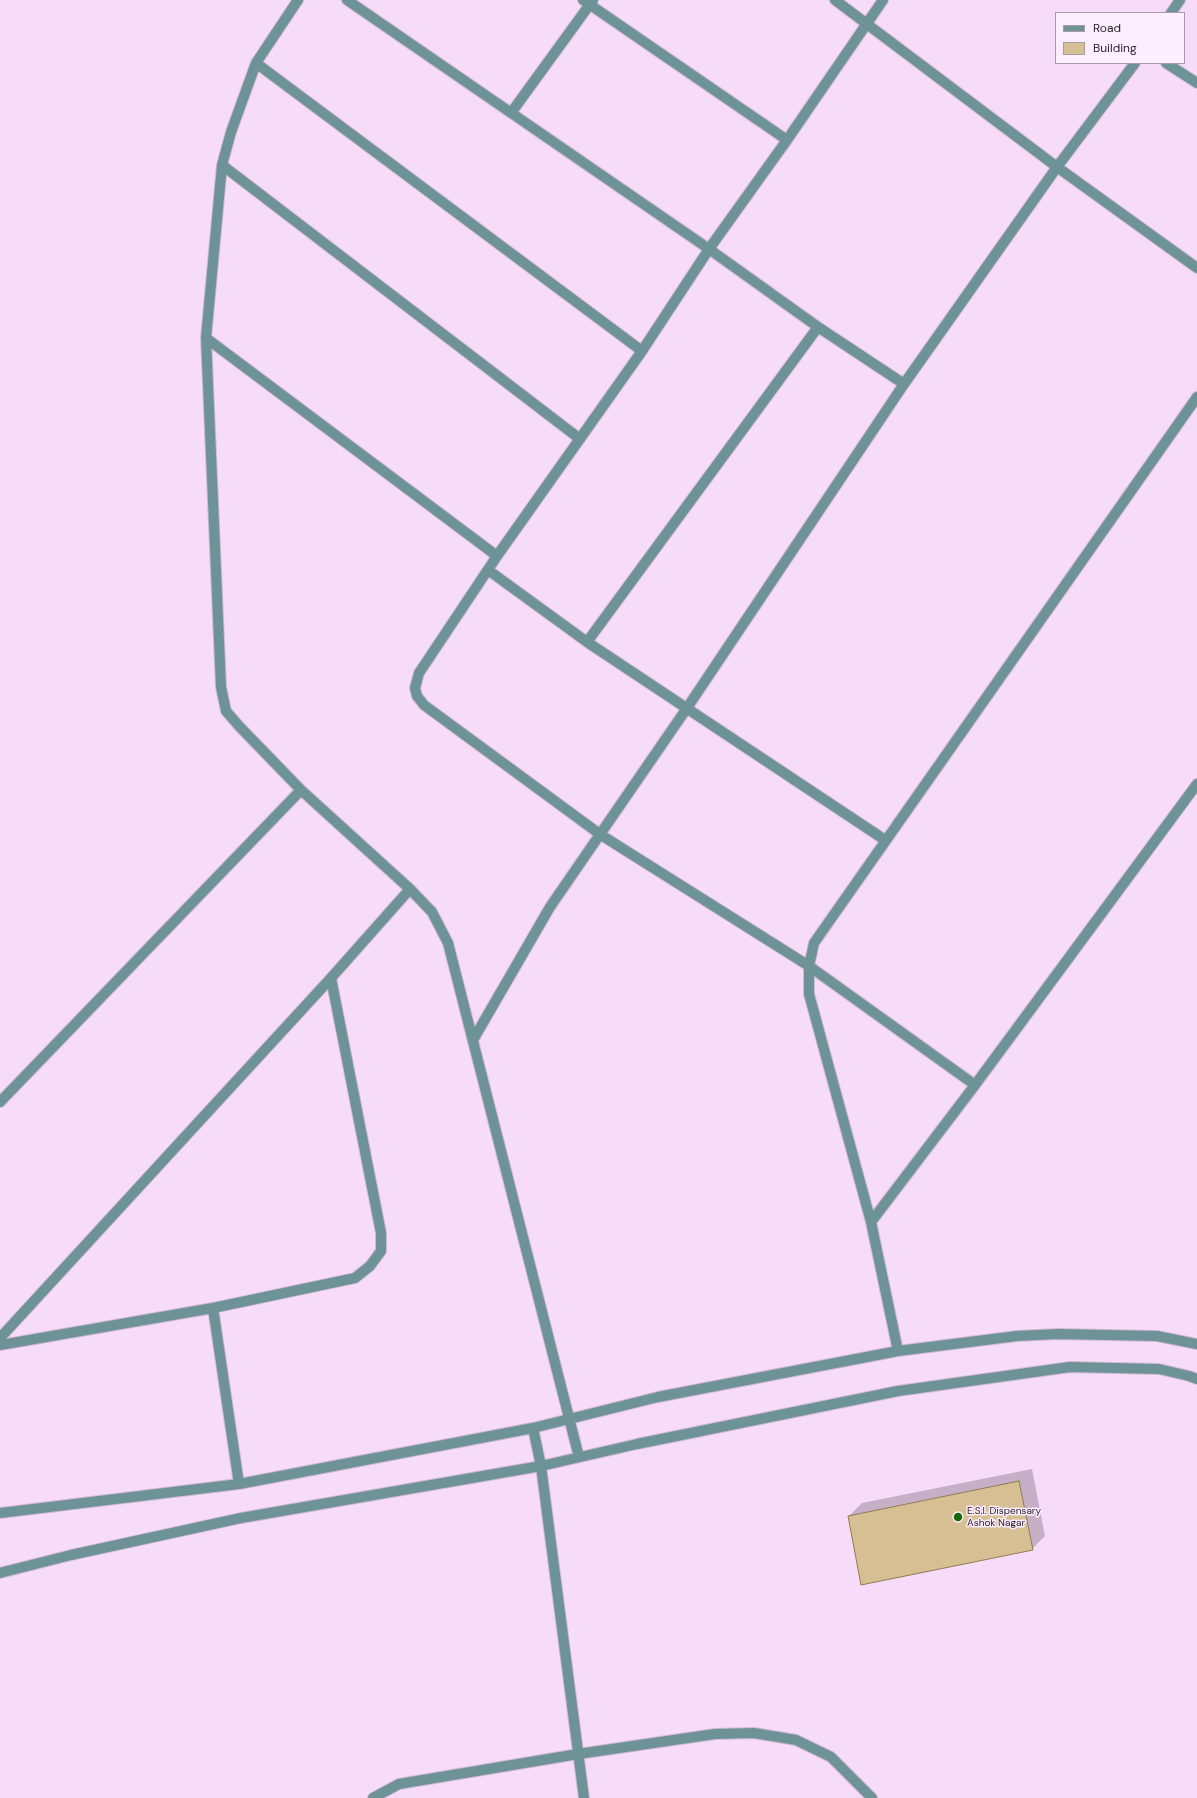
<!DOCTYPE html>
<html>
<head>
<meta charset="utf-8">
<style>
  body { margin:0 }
  #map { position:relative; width:1197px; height:1798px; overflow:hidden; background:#f7dcfa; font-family:"DM Sans",sans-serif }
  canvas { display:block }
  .legend { position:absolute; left:1055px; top:12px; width:130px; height:52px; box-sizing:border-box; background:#fceefe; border:1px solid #a79aa9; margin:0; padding:5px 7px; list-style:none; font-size:12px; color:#271b29 }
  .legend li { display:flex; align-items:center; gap:8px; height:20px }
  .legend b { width:20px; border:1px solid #a79aa9 }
</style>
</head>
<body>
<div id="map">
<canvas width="1197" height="1798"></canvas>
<ul class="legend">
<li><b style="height:5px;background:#6d9396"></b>Road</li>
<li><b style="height:11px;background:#d7bf94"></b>Building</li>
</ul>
</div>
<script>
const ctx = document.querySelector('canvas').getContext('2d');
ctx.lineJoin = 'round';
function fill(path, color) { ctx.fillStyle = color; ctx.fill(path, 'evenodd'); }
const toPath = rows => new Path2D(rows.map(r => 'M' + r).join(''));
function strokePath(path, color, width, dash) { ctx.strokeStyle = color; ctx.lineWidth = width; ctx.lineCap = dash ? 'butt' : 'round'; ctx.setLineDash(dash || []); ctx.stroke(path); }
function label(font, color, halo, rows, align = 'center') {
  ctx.font = font + ' "DM Sans",sans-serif'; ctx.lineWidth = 3; ctx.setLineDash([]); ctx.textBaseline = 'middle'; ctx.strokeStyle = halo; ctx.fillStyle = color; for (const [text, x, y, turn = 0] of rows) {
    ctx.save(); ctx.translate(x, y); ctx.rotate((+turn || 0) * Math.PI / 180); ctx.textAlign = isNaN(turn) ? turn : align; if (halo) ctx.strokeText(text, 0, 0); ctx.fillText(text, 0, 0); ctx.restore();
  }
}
const shadow = toPath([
  [1032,1469,1045,1536,1032,1549,849,1516,862,1503]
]);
const building = toPath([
  [1019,1481,1033,1550,861,1585,848,1516,1019,1481]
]);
const minor = toPath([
  [298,0,256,63,231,132,222,165,206,338,221,687,226,711,239,726,301,790,410,889,432,912,448,943,579,1457],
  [347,0,709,249,818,327,904,384],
  [583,0,787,140],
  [835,0,1057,167,1197,268],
  [883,0,787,140,709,249,642,351,497,556,419,673,415,688,417,696,424,705,601,835,809,966,975,1085],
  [1171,13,1180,0],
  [256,63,642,351],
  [1166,63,1197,83],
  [511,113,593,0],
  [222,165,580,439],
  [206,338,497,556],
  [488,570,587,642,885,840],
  [587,642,818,327],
  [473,1040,550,907,687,708,904,384,1057,167,1135,63],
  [0,1102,301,790],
  [871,1222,975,1085,1197,784],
  [213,1308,239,1484],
  [0,1338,331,978,410,889],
  [0,1345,213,1308,355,1278,370,1266,381,1251,381,1233,331,978],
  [898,1351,871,1222,809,994,809,966,814,943,1197,397],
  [533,1428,541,1466,584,1798],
  [0,1513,239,1484,533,1428,658,1397,898,1351,1017,1336,1058,1334,1157,1336,1197,1344],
  [0,1573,71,1555,241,1518,541,1466,637,1444,898,1391,1070,1367,1159,1369,1189,1376,1197,1379],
  [373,1798,399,1784,578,1754,715,1734,754,1733,796,1740,831,1757,872,1798]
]);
const markers = [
  [958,1517,5,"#14690d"]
];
const poiNames = [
  ["E.S.I. Dispensary",967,1511],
  ["Ashok Nagar",967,1523]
];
fill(shadow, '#0003');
fill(building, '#d7bf94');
strokePath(building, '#907a51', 1);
strokePath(minor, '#d2b9d4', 12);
strokePath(minor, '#6d9396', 10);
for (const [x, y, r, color] of markers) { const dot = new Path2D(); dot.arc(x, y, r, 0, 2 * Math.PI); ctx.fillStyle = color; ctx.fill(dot); strokePath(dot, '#fceefe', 1.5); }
label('10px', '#271b29', '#fceefe', poiNames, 'left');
</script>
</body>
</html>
